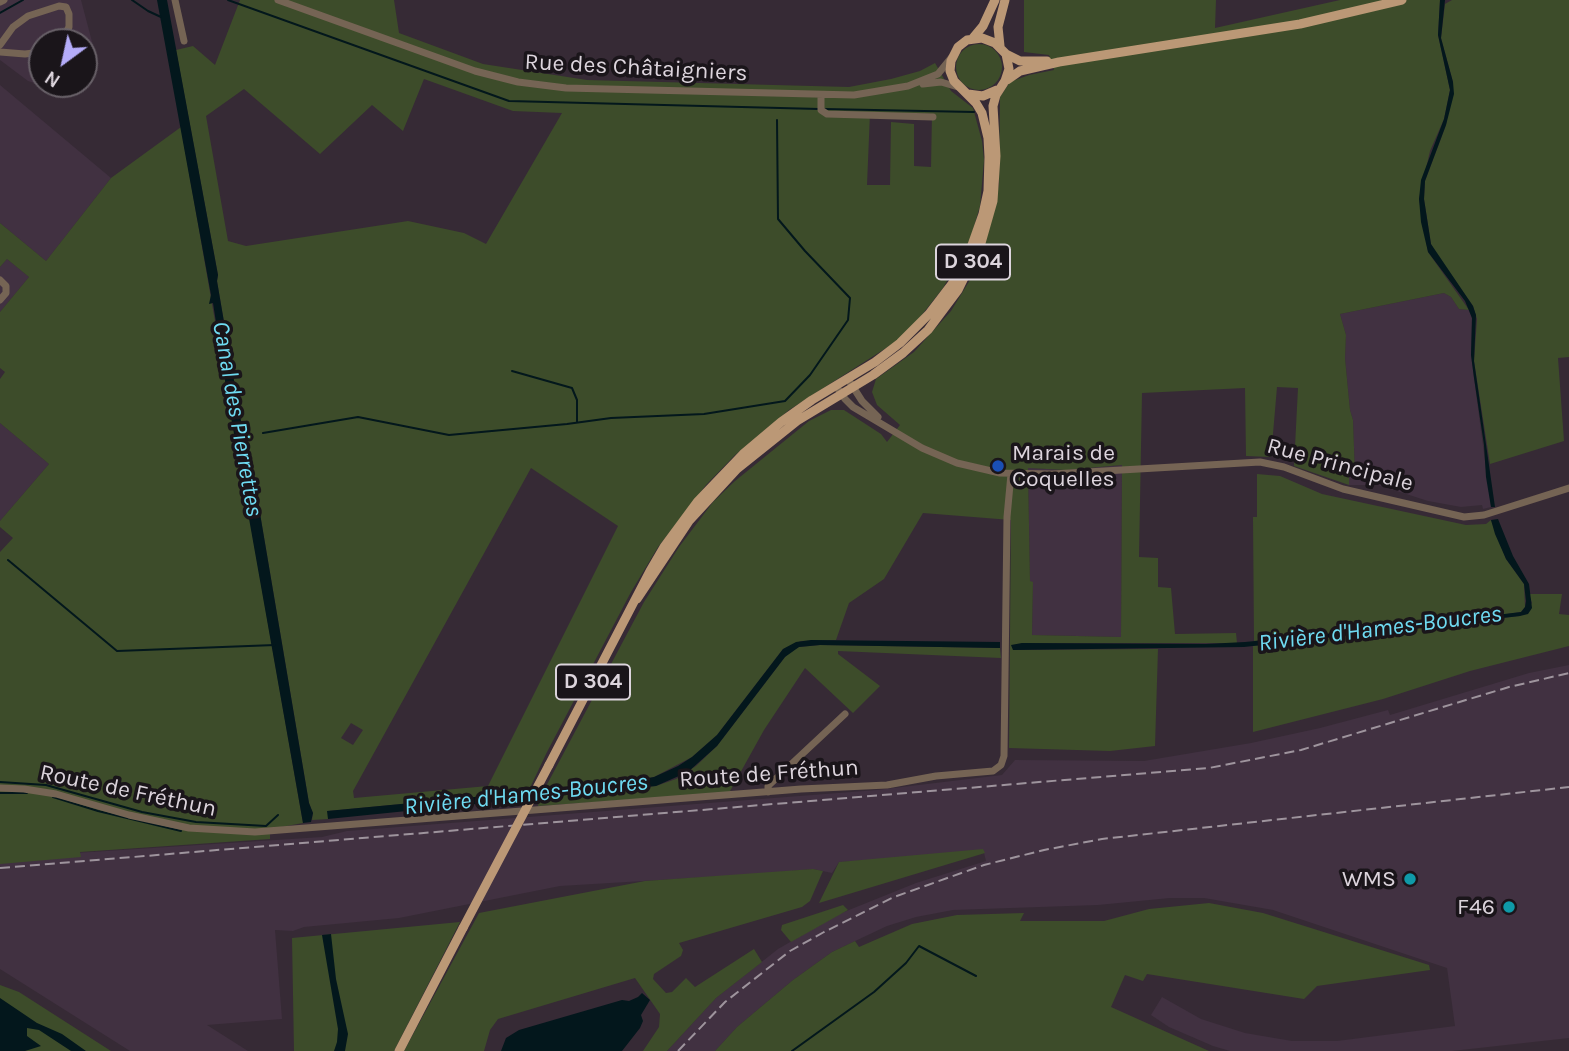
<!DOCTYPE html>
<html>
<head>
<meta charset="utf-8">
<style>
  body { margin:0 }
  #map { position:relative; width:1569px; height:1051px; overflow:hidden; background:#362a35; font-family:Karla,sans-serif }
  canvas { display:block }
  .north { position:absolute; left:28px; top:28px; width:70px; height:70px; box-sizing:border-box; background:#1a151a; border:2px solid #686168; border-radius:50%; rotate:213deg; font-size:19px; font-weight:700; line-height:28px; text-align:center; color:#dcd4dc }
  .north::after { content:''; display:block; margin:auto; width:24px; height:32px; background:#b4acf9; clip-path:polygon(50% 0,100% 100%,50% 72%,0 100%) }
</style>
</head>
<body>
<div id="map">
<canvas width="1569" height="1051"></canvas>
<div class="north">N</div>
</div>
<script>
const ctx = document.querySelector('canvas').getContext('2d');
ctx.lineJoin = 'round';
function fill(path, color) { ctx.fillStyle = color; ctx.fill(path, 'evenodd'); }
const toPath = rows => new Path2D(rows.map(r => 'M' + r).join(''));
function strokePath(path, color, width, dash) { ctx.strokeStyle = color; ctx.lineWidth = width; ctx.lineCap = dash ? 'butt' : 'round'; ctx.setLineDash(dash || []); ctx.stroke(path); }
function label(font, color, halo, rows, align = 'center') {
  ctx.font = font + ' Karla,sans-serif'; ctx.lineWidth = 7; ctx.setLineDash([]); ctx.textBaseline = 'middle'; ctx.strokeStyle = halo; ctx.fillStyle = color; for (const [text, x, y, turn = 0] of rows) {
    ctx.save(); ctx.translate(x, y); ctx.rotate((+turn || 0) * Math.PI / 180); ctx.textAlign = isNaN(turn) ? turn : align; if (halo) ctx.strokeText(text, 0, 0); ctx.fillText(text, 0, 0); ctx.restore();
  }
}
const built = toPath([
  [0,0,81,0,95,53,84,62,84,42,42,42,42,84,56,84,50,88,28,81,0,60],
  [0,85,111,178,46,261,0,223],
  [7,259,29,277,0,312,0,267],
  [1444,293,1451,297,1459,309,1469,310,1472,319,1471,355,1491,507,1483,509,1482,505,1461,507,1428,501,1378,485,1349,485,1349,475,1355,475,1353,420,1350,410,1345,358,1346,335,1340,314],
  [0,423,49,464,0,521],
  [1122,465,1121,637,1032,635,1033,582,1030,582,1028,468,1066,470],
  [1569,665,1569,1038,1452,1051,1230,1051,1213,1046,1169,1027,1151,1015,1162,997,1201,1019,1245,1033,1292,1041,1337,1041,1455,1026,1447,968,1273,910,1204,898,1170,898,1098,905,953,910,916,917,887,926,832,952,793,980,737,1027,715,1051,667,1051,716,998,778,949,839,914,916,883,986,861,984,853,839,862,832,873,813,869,760,874,560,886,399,918,304,927,293,931,275,930,282,1019,207,1025,248,1051,130,1051,0,969,0,849,60,854,322,837,347,831,877,790,1002,775,1015,760,1144,761,1251,743,1320,728,1388,710,1390,715,1529,673]
]);
const green = toPath([
  [240,0,394,0,399,33,483,64,587,80,849,87,891,79,920,71,935,63,951,91,973,108,982,141,984,160,980,206,970,240,943,288,917,321,897,341,789,410,735,455,706,485,658,547,631,592,547,752,528,792,328,811,328,819,312,820,313,813,309,803,254,478,243,433,217,281,218,275,176,50,193,46,215,65],
  [424,79,513,111,562,113,486,244,464,233,408,221,246,246,228,241,206,116,244,89,320,154,372,105,403,131],
  [870,113,932,114,931,167,914,166,914,124,891,122,890,185,867,185],
  [531,468,618,526,488,786,354,798,353,791],
  [351,723,363,730,353,745,341,738],
  [1024,0,1216,0,1215,28,1340,0,1440,0,1438,35,1450,90,1444,119,1430,151,1419,199,1428,252,1469,310,1459,309,1451,297,1444,293,1340,314,1346,335,1345,358,1350,410,1353,420,1355,475,1349,475,1349,485,1294,466,1298,388,1277,387,1271,457,1246,456,1245,388,1142,393,1139,557,1158,558,1158,587,1171,588,1175,634,1236,633,1237,643,1022,643,1013,650,1158,649,1155,746,1110,751,1009,748,1011,520,923,513,884,579,849,603,836,640,801,641,783,649,717,735,692,757,654,777,622,783,543,792,644,602,679,547,713,502,735,481,809,421,831,410,844,410,881,434,887,442,900,425,877,405,872,392,876,379,914,352,951,311,973,275,994,212,999,183,1000,97,1010,82,1029,75,1054,70,1049,55,1024,52],
  [1122,465,1121,637,1032,635,1033,582,1030,581,1028,468,1066,470],
  [1452,0,1569,0,1569,357,1558,358,1564,441,1490,464,1474,361,1477,319,1473,306,1435,253,1431,244,1424,199,1425,181,1446,125,1453,82,1441,38,1445,4],
  '956 67a23 23 0 1 1 46 0a23 23 0 1 1-46 0Z',
  [181,127,303,823,270,829,270,839,80,852,81,857,0,864,0,552,13,538,0,527,0,521,49,464,0,423,0,379,5,372,0,368,0,312,29,277,7,259,0,267,0,223,46,261,111,178],
  [1257,474,1280,476,1322,494,1466,525,1486,524,1491,520,1506,559,1524,584,1525,607,1521,612,1486,617,1254,641,1253,517,1257,517],
  [1529,594,1562,594,1559,614,1569,615,1569,646,1470,671,1383,699,1253,732,1253,646,1520,616,1532,603],
  [820,645,1000,648,1001,658,838,651,838,654,880,686,853,713,805,668,764,730,729,793,538,806,540,797,656,786,676,779,696,766,717,746,788,653,799,647],
  [983,849,985,853,819,903,839,862],
  [813,869,823,871,810,901,802,907,679,943,683,950,681,956,654,974,653,979,666,993,672,992,686,978,695,987,754,949,762,962,716,998,667,1051,643,1051,659,1027,660,1014,635,978,498,1019,490,1030,484,1051,404,1051,479,913,645,881],
  [1209,903,1263,913,1429,965,1430,970,1317,986,1304,999,1147,974,1143,981,1125,975,1111,1007,1209,1051,715,1051,737,1027,793,980,832,952,855,941,859,947,912,924,957,915,1024,913,1020,921,1104,921,1149,909],
  [843,905,848,910,791,942,781,930,782,925],
  [460,922,394,1051,294,1051,292,938],
  [0,985,19,992,111,1051,0,1051]
]);
const water = toPath([
  [157,0,167,0,218,275,217,281,243,433,254,478,309,803,313,813,311,822,303,823,228,400,213,303,209,304,211,295],
  [1440,0,1445,0,1441,38,1453,82,1454,94,1446,125,1425,181,1424,199,1431,244,1473,306,1476,315,1474,361,1495,507,1491,507,1486,477,1484,445,1474,378,1471,355,1472,318,1465,301,1428,252,1421,222,1419,199,1421,180,1444,119,1450,90,1438,35],
  [1498,519,1513,556,1529,584,1532,608,1528,614,1520,616,1244,647,1013,650,1011,645,1022,643,1206,644,1245,642,1397,627,1521,612,1525,607,1526,601,1524,584,1506,559,1495,534,1491,520],
  [811,640,1000,642,1000,648,820,645,799,647,785,657,717,746,688,772,656,786,537,798,540,792,622,783,654,777,678,766,692,757,717,735,783,649,796,642],
  [528,792,525,799,328,819,327,811],
  [331,934,336,979,348,1034,345,1051,334,1051,337,1042,338,1029,322,935],
  [642,993,650,1000,641,1015,643,1021,640,1028,622,1051,501,1051,506,1038,519,1030,622,1000,629,1001,638,997],
  [0,998,37,1023,62,1034,86,1051,71,1051,39,1030,27,1028,27,1036,41,1046,25,1051,0,1051]
]);
const stream = toPath([
  [132,0,148,11,161,17],
  [228,0,509,101,819,109],
  [0,13,23,0],
  [824,109,974,112],
  [512,371,572,388,577,400,577,421],
  [263,433,358,417,449,435,567,424,611,418,704,414,785,401,810,375,848,320,850,298,805,251,778,219,777,120],
  [8,560,117,651,275,645],
  [0,782,46,785,142,812,196,822,266,826,278,815],
  [0,793,27,793],
  [53,797,98,811,181,831],
  [792,1051,874,992,906,963,919,946,976,976]
]);
const minor = toPath([
  [175,0,184,41],
  [278,0,475,71,518,82,566,88,854,95,908,86,938,74,951,58],
  [0,2,4,0],
  [0,45,13,27,28,16,59,6,66,7,69,14,69,27,61,42],
  [0,52,25,54,42,52],
  [923,84,941,82,958,87],
  [821,95,821,110,827,114,933,117],
  [0,280,6,286,6,293,0,300],
  [848,379,862,401,878,417],
  [836,386,845,399,853,407,922,448,957,463,1000,473,1052,474,1260,462,1284,467,1343,489,1464,517,1484,515,1569,488],
  [0,788,24,789,56,794,129,815,189,828,255,832,801,789,887,785,936,776,993,771,1001,765,1004,756,1007,517,1011,474],
  [768,792,768,786,845,714]
]);
const major = toPath([
  [973,38,983,26,995,0],
  [1000,46,998,27,1005,0],
  [1006,54,1020,61,1047,61],
  [1007,80,1020,71,1059,62,1300,24,1402,0],
  [968,94,983,96,997,90],
  [549,765,650,571,664,547,698,501,743,454,781,422,812,400,875,362,900,343,929,314,955,280,972,245,983,214,988,191,989,157,988,138,982,113,976,103,954,81,950,71,951,61,958,47,967,40,982,38,995,43,1006,54,1009,69,1005,81,996,95,993,106,996,156,993,201,981,243,958,290,928,330,903,353,873,375,797,421,737,469,689,521,637,599],
  [399,1051,463,928]
]);
const rail = toPath([
  [0,868,1209,768,1301,750,1509,687,1569,673],
  [678,1051,725,1002,790,951,824,932,894,897,984,865,1044,850,1102,839,1569,787]
]);
const majorBridge = toPath([
  [463,928,549,765]
]);
const markers = [
  [998,466,7,"#1a4fb4"],
  [1410,879,7,"#0f9aa8"],
  [1509,907,7,"#0f9aa8"]
];
const shields = [
  [973,262,74],
  [593,682,74]
];
const shieldNames = [
  ["D 304",973,262],
  ["D 304",593,682]
];
const streetNames = [
  ["Rue des Châtaigniers",636,68,3],
  ["Rue Principale",1340,465,15],
  ["Route de Fréthun",769,774,-4],
  ["Route de Fréthun",128,791,12]
];
const poiNames = [
  ["Marais de",1012,453,"left"],
  ["Coquelles",1012,479,"left"],
  ["WMS",1396,879],
  ["F46",1495,907]
];
const waterNames = [
  ["Canal des Pierrettes",237,419,80],
  ["Rivière d'Hames-Boucres",1380,629,-7],
  ["Rivière d'Hames-Boucres",526,795,-6]
];
fill(built, '#413141');
fill(green, '#3d4c2a');
fill(water, '#03171c');
strokePath(stream, '#03171c', 2);
strokePath(minor, '#756454', 7);
strokePath(major, '#bb9876', 9);
strokePath(rail, '#9e949d', 2, [10, 5]);
strokePath(majorBridge, '#bb9876', 9);
for (const [x, y, r, color] of markers) { const dot = new Path2D(); dot.arc(x, y, r, 0, 2 * Math.PI); ctx.fillStyle = color; ctx.fill(dot); strokePath(dot, '#1a151a', 2.5); }
for (const [x, y, w] of shields) { const box = new Path2D(); box.roundRect(x - w / 2, y - 17.5, w, 35, 5); ctx.fillStyle = '#1a151a'; ctx.fill(box); strokePath(box, '#dcd4dc', 2); }
label('bold 21px', '#dcd4dc', null, shieldNames);
label('23px', '#dcd4dc', '#1a151a', streetNames);
label('23px', '#dcd4dc', '#1a151a', poiNames, 'right');
label('italic 24px', '#6fdbf2', '#1a151a', waterNames);
</script>
</body>
</html>
